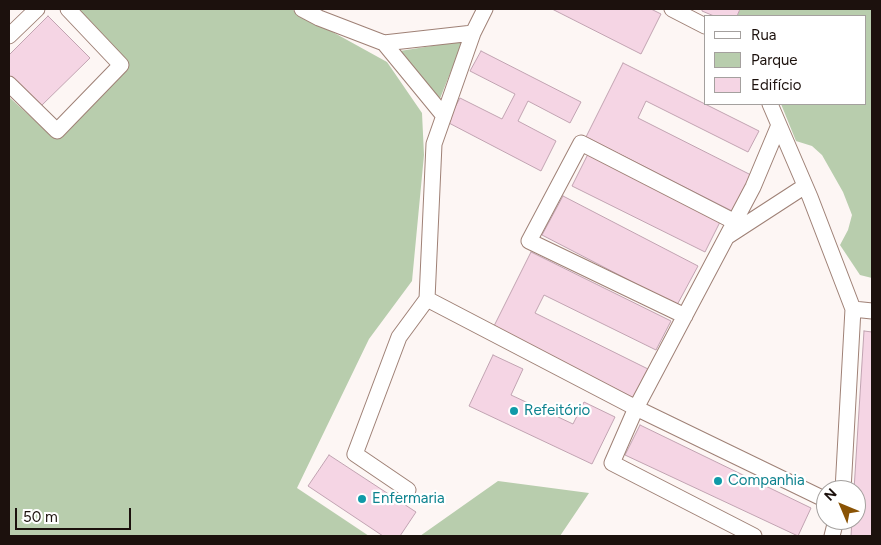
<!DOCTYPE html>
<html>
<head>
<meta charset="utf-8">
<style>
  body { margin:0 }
  #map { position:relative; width:881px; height:545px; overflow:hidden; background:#fdf6f4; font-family:Figtree,sans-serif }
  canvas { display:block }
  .frame { position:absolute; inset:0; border:10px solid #1c110d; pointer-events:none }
  .legend { position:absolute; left:704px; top:15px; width:162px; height:90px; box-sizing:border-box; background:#fff; border:1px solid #a4a09e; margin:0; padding:6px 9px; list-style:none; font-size:15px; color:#1c110d }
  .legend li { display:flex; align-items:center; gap:10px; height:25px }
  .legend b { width:25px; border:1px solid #a4a09e }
  .north { position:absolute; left:816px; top:480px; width:50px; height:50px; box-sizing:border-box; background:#fff; border:1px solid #a4a09e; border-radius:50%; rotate:315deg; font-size:14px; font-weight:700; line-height:20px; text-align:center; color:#1c110d }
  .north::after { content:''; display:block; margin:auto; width:18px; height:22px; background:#8a5304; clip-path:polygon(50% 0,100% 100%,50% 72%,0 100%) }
  .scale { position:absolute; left:15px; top:508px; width:116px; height:22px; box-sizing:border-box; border:2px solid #1c110d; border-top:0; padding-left:6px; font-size:15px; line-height:18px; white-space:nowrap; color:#1c110d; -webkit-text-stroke:4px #fff; paint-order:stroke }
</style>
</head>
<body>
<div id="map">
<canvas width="881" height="545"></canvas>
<div class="frame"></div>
<ul class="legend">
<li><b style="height:6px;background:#fff"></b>Rua</li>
<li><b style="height:14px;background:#b8cdad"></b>Parque</li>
<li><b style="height:14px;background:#f5d5e4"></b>Edifício</li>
</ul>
<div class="north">N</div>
<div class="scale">50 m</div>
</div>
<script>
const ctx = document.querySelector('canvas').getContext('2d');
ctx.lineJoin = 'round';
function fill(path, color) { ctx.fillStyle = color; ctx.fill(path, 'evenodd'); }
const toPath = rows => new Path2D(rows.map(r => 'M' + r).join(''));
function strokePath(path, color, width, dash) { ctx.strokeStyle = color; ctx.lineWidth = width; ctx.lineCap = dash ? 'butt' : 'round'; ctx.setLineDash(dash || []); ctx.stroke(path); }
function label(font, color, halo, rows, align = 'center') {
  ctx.font = font + ' Figtree,sans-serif'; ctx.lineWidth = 4.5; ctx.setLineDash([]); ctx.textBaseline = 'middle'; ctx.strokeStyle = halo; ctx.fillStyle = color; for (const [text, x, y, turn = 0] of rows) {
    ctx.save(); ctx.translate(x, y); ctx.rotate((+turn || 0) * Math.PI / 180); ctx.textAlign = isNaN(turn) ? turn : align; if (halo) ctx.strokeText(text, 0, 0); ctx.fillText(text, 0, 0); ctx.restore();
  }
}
const green = toPath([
  [68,9,291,9,387,62,422,113,424,155,412,281,369,339,297,488,369,536,9,536,9,97,52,136,121,66],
  [740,9,872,9,872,278,860,275,840,245,848,230,852,215,843,192,822,155,812,146,796,141,781,104,865,104,865,16,737,16],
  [463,41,439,101,400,51],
  [498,481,589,493,560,536,420,536]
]);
const building = toPath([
  [552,9,651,9,661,14,641,54,552,9],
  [702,9,740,9,737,16,714,16,702,11,702,9],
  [48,16,90,58,40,107,9,75,9,55,48,16],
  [481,51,581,102,570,123,528,101,518,121,556,141,541,171,447,122,460,98,502,119,515,94,470,71,481,51],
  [623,63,759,131,748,152,646,101,638,118,751,175,732,211,586,137,623,63],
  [588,154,721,220,705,252,572,186,588,154],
  [563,196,698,266,677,305,542,235,563,196],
  [531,252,671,321,656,350,544,295,535,313,648,369,634,398,493,328,531,252],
  [864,331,872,332,872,536,851,536,852,520,856,520,856,490,854,490,864,331],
  [493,355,523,369,511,395,573,424,584,402,615,417,592,464,469,406,493,355],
  [640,425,811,508,798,536,625,455,640,425],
  [329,455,416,512,400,536,383,536,308,486,329,455]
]);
const minor = toPath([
  [302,9,319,18,384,43,473,33],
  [672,9,705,26],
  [9,36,37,9],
  [384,43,444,116],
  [9,84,57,131,121,65,68,9],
  [770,104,810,197,853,309,843,490],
  [728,236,805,186],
  [427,299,636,408,753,187,779,125],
  [853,309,872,311],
  [685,316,529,241,581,143,735,222],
  [408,490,355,454,399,337,427,299,434,144,473,33,485,9],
  [754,536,612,463,636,408,826,500],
  [832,536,836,520]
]);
const markers = [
  [514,411,5,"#0f9aa8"],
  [718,481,5,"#0f9aa8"],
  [362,499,5,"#0f9aa8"]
];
const cultureNames = [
  ["Refeitório",524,411],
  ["Companhia",728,481],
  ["Enfermaria",372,499]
];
fill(green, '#b8cdad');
fill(building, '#f5d5e4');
strokePath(building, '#c1a3b1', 1);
strokePath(minor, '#9f8176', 17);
strokePath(minor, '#fff', 15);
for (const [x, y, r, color] of markers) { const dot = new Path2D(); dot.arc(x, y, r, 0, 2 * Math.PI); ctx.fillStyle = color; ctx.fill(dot); strokePath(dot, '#fff', 2); }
label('15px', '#0d838f', '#fff', cultureNames, 'left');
</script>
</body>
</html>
